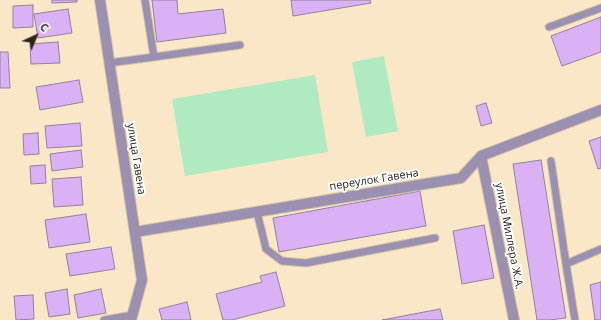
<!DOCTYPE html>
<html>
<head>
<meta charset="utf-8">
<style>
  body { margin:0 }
  #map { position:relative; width:601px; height:320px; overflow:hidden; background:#fae7c8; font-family:"Open Sans",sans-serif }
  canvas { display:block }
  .north { position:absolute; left:16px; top:16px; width:40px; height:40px; -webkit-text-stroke:3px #fff; paint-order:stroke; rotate:44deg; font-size:11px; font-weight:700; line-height:16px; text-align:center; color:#2c2519 }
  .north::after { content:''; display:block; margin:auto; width:14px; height:18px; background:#2c2519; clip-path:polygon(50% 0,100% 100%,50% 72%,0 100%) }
</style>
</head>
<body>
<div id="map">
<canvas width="601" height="320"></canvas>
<div class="north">С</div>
</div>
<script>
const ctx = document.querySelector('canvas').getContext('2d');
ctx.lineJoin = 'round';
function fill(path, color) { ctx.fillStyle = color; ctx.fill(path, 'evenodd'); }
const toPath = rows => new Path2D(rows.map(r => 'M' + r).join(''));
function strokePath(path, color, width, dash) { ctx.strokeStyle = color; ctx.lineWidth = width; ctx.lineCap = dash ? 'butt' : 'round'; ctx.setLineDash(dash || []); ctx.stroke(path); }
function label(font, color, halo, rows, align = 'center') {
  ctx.font = font + ' "Open Sans",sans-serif'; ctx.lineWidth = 4; ctx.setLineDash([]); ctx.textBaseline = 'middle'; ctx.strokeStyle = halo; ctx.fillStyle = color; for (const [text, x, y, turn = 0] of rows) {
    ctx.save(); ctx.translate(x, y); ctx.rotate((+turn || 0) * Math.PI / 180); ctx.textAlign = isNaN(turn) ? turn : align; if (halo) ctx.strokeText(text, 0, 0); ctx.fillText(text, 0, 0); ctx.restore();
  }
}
const green = toPath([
  [384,56,398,131,366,137,352,62],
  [315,75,328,152,185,176,172,99]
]);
const building = toPath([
  [52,0,77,0,77,2,52,3,52,0],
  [152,0,177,0,178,14,223,9,226,33,157,42,152,0],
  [291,0,370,0,371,3,293,16,291,0],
  [33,5,33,27,13,28,13,6,33,5],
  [68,9,72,33,38,38,34,14,68,9],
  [601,17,601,52,562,66,551,36,601,17],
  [58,42,60,63,31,64,30,44,58,42],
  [0,52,8,52,10,88,0,88,0,52],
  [79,80,83,102,40,110,36,87,79,80],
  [486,103,492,123,481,126,476,106,486,103],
  [80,123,82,146,47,148,45,126,80,123],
  [38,133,39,154,24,155,23,134,38,133],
  [601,137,601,168,598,169,589,141,601,137],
  [81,150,83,167,52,171,50,154,81,150],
  [541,160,566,318,549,320,537,320,513,164,541,160],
  [45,165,46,183,31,184,30,166,45,165],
  [81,177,83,205,54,207,52,179,81,177],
  [420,191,426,226,279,252,273,218,420,191],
  [86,214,90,242,49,248,45,220,86,214],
  [484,225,494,278,462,284,453,231,484,225],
  [111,247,115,269,70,276,66,254,111,247],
  [276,272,285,306,232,320,223,320,216,294,262,282,260,276,276,272],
  [601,282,601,320,594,320,595,320,590,285,601,282],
  [67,289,70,314,49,317,45,293,67,289],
  [101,289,106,313,78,318,74,295,101,289],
  [33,295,34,319,16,320,14,296,33,295],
  [187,302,191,320,162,320,159,309,187,302],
  [440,309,443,320,382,320,440,309]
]);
const service = toPath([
  [145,0,154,57,240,45],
  [549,27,601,8],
  [109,63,154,57],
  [551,161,566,264],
  [257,212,266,249,282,261,306,263,435,238],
  [104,320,133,315],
  [575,320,566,264,601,249]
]);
const minor = toPath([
  [481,156,514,320],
  [135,232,461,178,481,156,601,110]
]);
const tertiary = toPath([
  [100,0,142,280,131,320]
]);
const streetNames = [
  ["улица Гавена",136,159,81],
  ["переулок Гавена",374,180,-9],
  ["улица Миллера Ж.А.",509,236,79]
];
fill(green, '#b0eac0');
fill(building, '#dab1f4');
strokePath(building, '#92819d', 1);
strokePath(service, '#d5c4a8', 9);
strokePath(minor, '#d5c4a8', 12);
strokePath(tertiary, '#d5c4a8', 12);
strokePath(service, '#9b90af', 7);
strokePath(minor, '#9b90af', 10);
strokePath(tertiary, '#9b90af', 10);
label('11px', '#2c2519', '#fff', streetNames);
</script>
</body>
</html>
